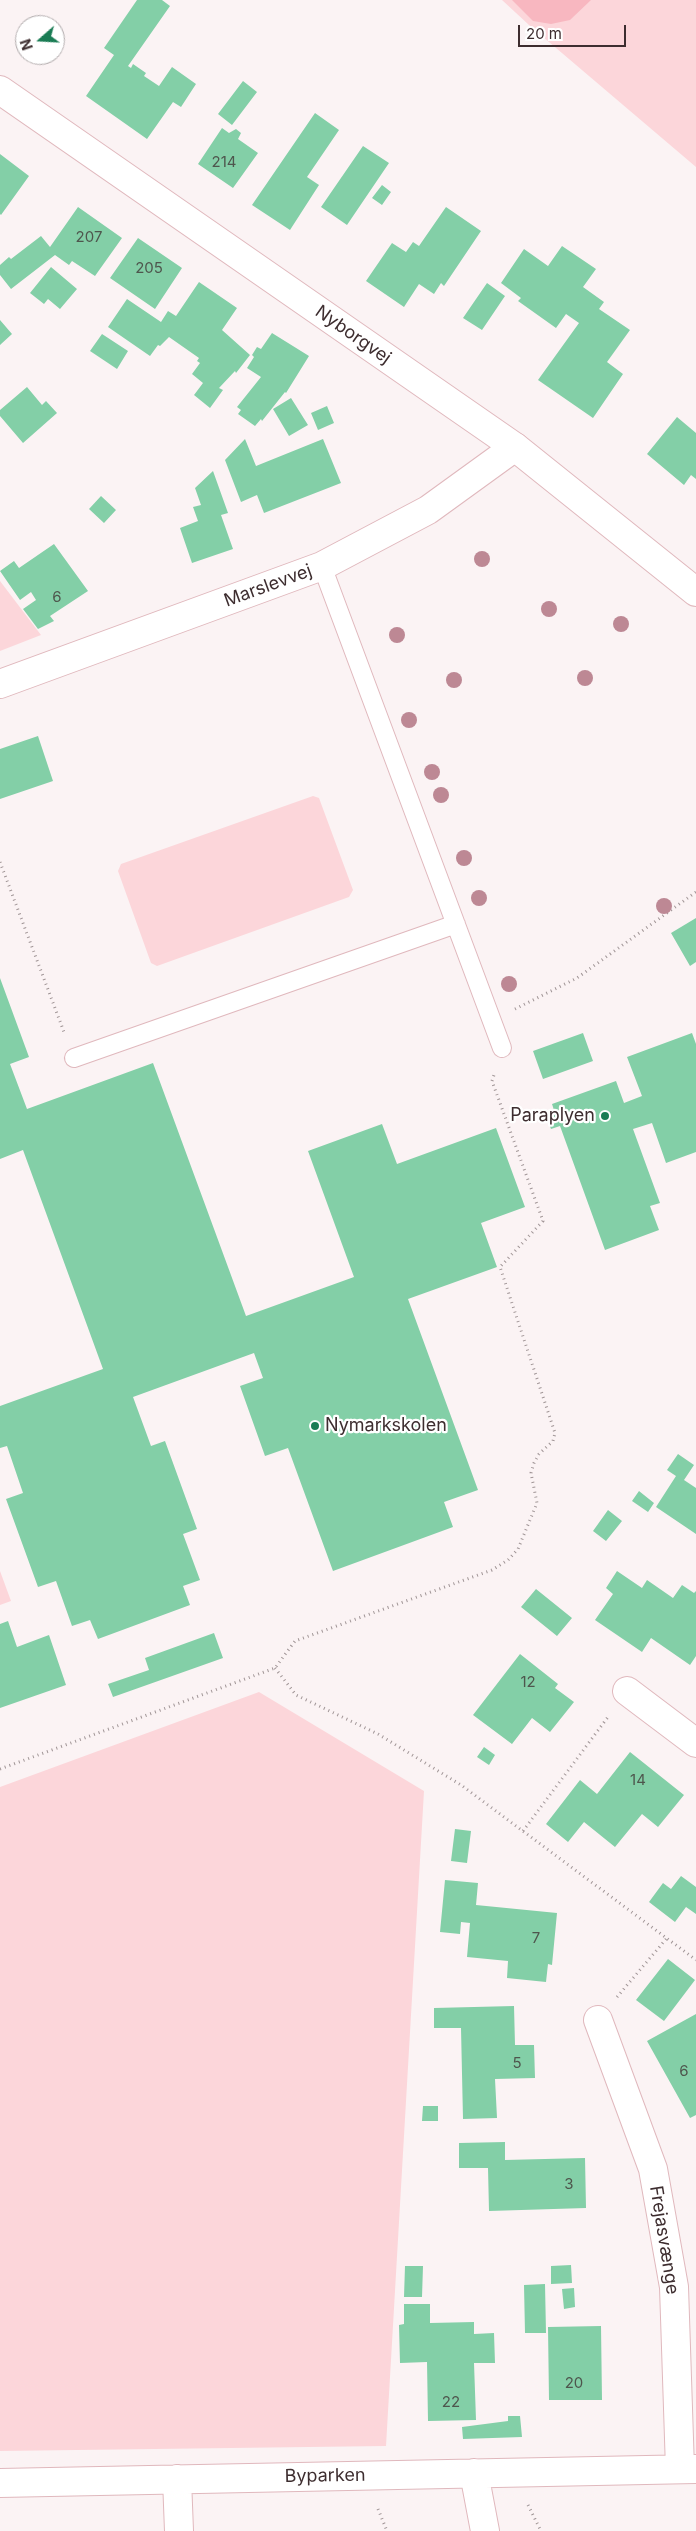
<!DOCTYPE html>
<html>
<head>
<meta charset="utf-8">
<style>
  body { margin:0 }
  #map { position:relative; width:696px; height:2531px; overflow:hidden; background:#fbf3f4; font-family:Inter,sans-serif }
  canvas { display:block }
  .north { position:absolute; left:15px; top:15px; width:50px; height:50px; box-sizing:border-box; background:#fff; border:1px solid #b1abac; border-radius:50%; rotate:251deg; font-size:14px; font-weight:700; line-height:20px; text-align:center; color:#3d2d2f }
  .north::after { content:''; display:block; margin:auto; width:18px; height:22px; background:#1a7c54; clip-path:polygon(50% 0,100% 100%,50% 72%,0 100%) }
  .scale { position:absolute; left:518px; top:25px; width:108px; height:22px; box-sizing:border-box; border:2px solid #3d2d2f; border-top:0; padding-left:6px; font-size:15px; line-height:18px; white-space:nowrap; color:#3d2d2f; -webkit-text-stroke:4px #fff; paint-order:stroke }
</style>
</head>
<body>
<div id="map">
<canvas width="696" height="2531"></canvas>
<div class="north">N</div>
<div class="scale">20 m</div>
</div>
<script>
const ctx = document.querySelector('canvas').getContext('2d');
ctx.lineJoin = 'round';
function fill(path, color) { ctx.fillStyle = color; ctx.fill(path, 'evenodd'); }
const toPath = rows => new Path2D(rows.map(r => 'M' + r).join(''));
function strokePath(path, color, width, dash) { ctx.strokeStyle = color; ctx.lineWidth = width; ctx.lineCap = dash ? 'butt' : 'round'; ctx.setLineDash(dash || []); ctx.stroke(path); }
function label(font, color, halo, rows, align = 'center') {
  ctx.font = font + ' Inter,sans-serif'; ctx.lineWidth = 4.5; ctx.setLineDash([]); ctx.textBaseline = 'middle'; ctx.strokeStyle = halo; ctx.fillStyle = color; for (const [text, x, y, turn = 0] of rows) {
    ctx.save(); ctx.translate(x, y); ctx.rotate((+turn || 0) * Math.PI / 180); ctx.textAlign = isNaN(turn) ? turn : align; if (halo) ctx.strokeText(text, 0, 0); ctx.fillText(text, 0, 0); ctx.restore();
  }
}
const green = toPath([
  [502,0,696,0,696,167,529,25],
  [0,581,41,635,0,651],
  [313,796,319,798,353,890,349,897,157,966,151,963,118,871,121,864],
  [0,1571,11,1601,0,1605],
  [259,1692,424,1791,386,2446,0,2451,0,1787]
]);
const water = toPath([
  [512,0,591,0,570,20,551,24,533,21]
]);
const building = toPath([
  [137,0,162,0,170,6,128,66,131,68,133,64,146,73,144,76,159,86,172,67,196,84,181,107,173,102,147,139,86,96,114,55,104,48],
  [243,81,257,92,232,125,218,114],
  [315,113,339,130,307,177,319,185,290,230,252,205],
  [222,128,229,133,236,129,241,133,238,139,258,153,233,188,198,164],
  [363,146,389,163,347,225,321,207],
  [0,154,29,176,1,215,0,214],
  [382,185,391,192,382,205,372,198],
  [78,207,122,238,95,276,72,261,69,265,55,255,11,289,0,275,0,265,9,257,11,259,41,236,50,247],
  [446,207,481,231,444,286,441,283,434,294,419,284,404,307,366,281,392,243,406,252,413,242,419,246],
  [138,238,182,268,155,309,110,278],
  [562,246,596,269,583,287,604,302,599,309,630,330,607,362,623,374,593,418,538,380,579,323,566,314,556,328,518,301,521,298,501,283,524,249,548,266],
  [51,267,77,289,60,309,48,299,44,304,30,293],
  [199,282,237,308,222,330,250,355,236,373,235,371,219,388,223,390,210,408,194,395,203,383,192,374,200,363,197,361,199,358,169,337,160,346,158,345,150,356,108,327,127,299,161,322,168,311,176,316],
  [487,283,505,296,482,330,463,318],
  [0,320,12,334,0,345],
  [272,333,309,356,286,393,285,392,262,421,261,419,255,426,238,414,241,410,237,407,261,377,247,368,254,357,252,355,257,347,261,349],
  [102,334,128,351,117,369,90,351],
  [27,387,42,405,46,401,57,413,23,443,0,416,0,410],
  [291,398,308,425,289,436,273,409],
  [327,406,334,423,318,430,311,413],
  [677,417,696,433,696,479,691,475,684,485,647,454],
  [245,439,256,466,323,439,341,483,264,513,257,495,241,502,225,460],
  [213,471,228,513,221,515,233,549,192,563,180,528,198,521,193,507,201,505,195,488],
  [101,496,116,510,104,523,89,509],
  [54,544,88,591,50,616,54,621,38,629,23,609,36,600,31,592,20,600,0,571,14,561,19,568],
  [38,736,53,781,0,799,0,749],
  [696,918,696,962,690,966,671,933],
  [0,978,29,1057,10,1064,27,1109,153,1063,246,1316,354,1277,308,1151,382,1124,397,1164,496,1128,525,1207,481,1223,497,1267,408,1299,478,1490,444,1502,453,1527,333,1571,288,1448,265,1456,240,1386,263,1378,254,1353,133,1397,151,1446,165,1441,197,1529,183,1534,200,1580,183,1586,190,1605,98,1639,90,1620,72,1626,56,1581,38,1587,6,1499,23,1493,7,1446,0,1448,0,1406,103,1369,23,1150,0,1159],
  [583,1033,593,1061,543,1079,533,1051],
  [692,1033,696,1044,696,1152,666,1163,652,1123,633,1129,660,1203,650,1206,659,1230,605,1250,560,1126,551,1129,545,1113,554,1110,552,1104,616,1081,624,1103,642,1096,627,1057],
  [678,1454,694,1465,684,1480,696,1488,696,1534,656,1507,676,1476,667,1470],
  [639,1491,654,1503,648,1512,632,1501],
  [608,1510,622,1521,606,1541,593,1531],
  [617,1571,642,1588,647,1580,673,1598,682,1585,694,1593,696,1591,696,1656,690,1665,651,1638,642,1652,595,1620,613,1594,606,1588],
  [536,1589,572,1618,557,1636,521,1607],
  [8,1621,17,1647,49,1635,66,1685,0,1708,0,1624],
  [214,1633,223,1658,113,1697,108,1684,149,1670,145,1658],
  [520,1654,558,1684,555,1688,574,1702,550,1732,532,1718,512,1744,473,1715],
  [484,1747,495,1755,489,1765,477,1757],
  [630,1752,684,1795,658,1827,642,1814,615,1847,584,1822,568,1842,546,1824,580,1780,597,1794],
  [455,1829,471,1831,467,1863,451,1861],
  [681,1876,696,1887,696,1914,686,1907,675,1922,649,1902,663,1883,671,1889],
  [445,1880,478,1883,476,1905,557,1913,552,1965,548,1964,546,1982,507,1978,508,1961,467,1957,470,1923,461,1922,460,1934,440,1932],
  [668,1959,695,1980,664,2021,636,2000],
  [514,2006,515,2045,534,2045,535,2078,495,2079,497,2118,463,2119,461,2028,434,2028,434,2008],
  [696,2014,696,2115,690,2118,647,2041],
  [423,2106,438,2106,438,2121,422,2121],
  [505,2142,505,2160,585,2158,586,2208,489,2211,488,2168,459,2168,459,2143],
  [571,2265,572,2283,551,2284,551,2266],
  [405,2266,423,2266,422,2297,404,2297],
  [545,2284,546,2333,525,2333,524,2285],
  [574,2288,575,2307,564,2309,562,2289],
  [404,2304,430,2304,430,2323,474,2322,474,2334,494,2333,495,2363,474,2363,476,2420,428,2421,427,2362,400,2363,399,2325,404,2324],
  [601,2326,602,2400,549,2400,548,2327],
  [508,2416,520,2416,522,2437,463,2439,462,2427,508,2421]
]);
const path = toPath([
  [0,862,64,1032],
  [515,1009,577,978,696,892],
  [275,1668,296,1695,378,1734,461,1785,696,1960],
  [0,1769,275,1668,295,1641,492,1570,508,1560,518,1549,537,1503,531,1473,534,1463,539,1454,553,1441,555,1433,500,1267,543,1221,492,1081,495,1072],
  [523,1831,608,1717],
  [617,1997,667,1938],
  [528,2505,541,2531],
  [378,2509,387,2531]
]);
const service = toPath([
  [322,566,502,1048],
  [74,1058,456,924]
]);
const minor = toPath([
  [0,684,322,566,428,510,515,447],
  [627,1691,696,1743],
  [598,2020,653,2169,674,2287,680,2469],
  [474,2473,485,2531],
  [177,2479,179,2531],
  [0,2483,696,2469]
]);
const tertiary = toPath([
  [0,90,515,447,696,592]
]);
const trees = [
  [482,559],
  [549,609],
  [621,624],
  [397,635],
  [585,678],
  [454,680],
  [409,720],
  [432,772],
  [441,795],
  [464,858],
  [479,898],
  [664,906],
  [509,984]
];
const markers = [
  [605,1116,5,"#1a7c54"],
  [315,1426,5,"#1a7c54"]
];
const numberNames = [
  ["214",224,162],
  ["207",89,237],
  ["205",149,268],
  ["6",57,597],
  ["12",528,1682],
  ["14",638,1780],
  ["7",536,1938],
  ["5",517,2063],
  ["6",684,2071],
  ["3",569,2184],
  ["20",574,2383],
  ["22",451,2402]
];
const streetNames = [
  ["Nyborgvej",353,335,35],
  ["Marslevvej",268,586,-20],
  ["Frejasvænge",664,2240,81],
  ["Byparken",325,2476,-1]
];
const poiNames = [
  ["Paraplyen",595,1116],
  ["Nymarkskolen",325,1426,"left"]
];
fill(green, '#fcd6da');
fill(water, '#f8b7c0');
fill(building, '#83cfa7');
strokePath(service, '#e0b8bd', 20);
strokePath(minor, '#e0b8bd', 30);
strokePath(tertiary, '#e0b8bd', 30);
strokePath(path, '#a09596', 3, [1, 4]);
strokePath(service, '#fff', 18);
strokePath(minor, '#fff', 28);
strokePath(tertiary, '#fff', 28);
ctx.fillStyle = '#bd8894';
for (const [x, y] of trees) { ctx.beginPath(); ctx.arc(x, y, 8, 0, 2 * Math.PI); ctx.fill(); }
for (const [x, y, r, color] of markers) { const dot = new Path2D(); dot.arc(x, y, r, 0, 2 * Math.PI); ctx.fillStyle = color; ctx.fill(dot); strokePath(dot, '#fff', 2); }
label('15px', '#4e564d', null, numberNames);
label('18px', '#3d2d2f', '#fff', streetNames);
label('18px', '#3d2d2f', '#fff', poiNames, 'right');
</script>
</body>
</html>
